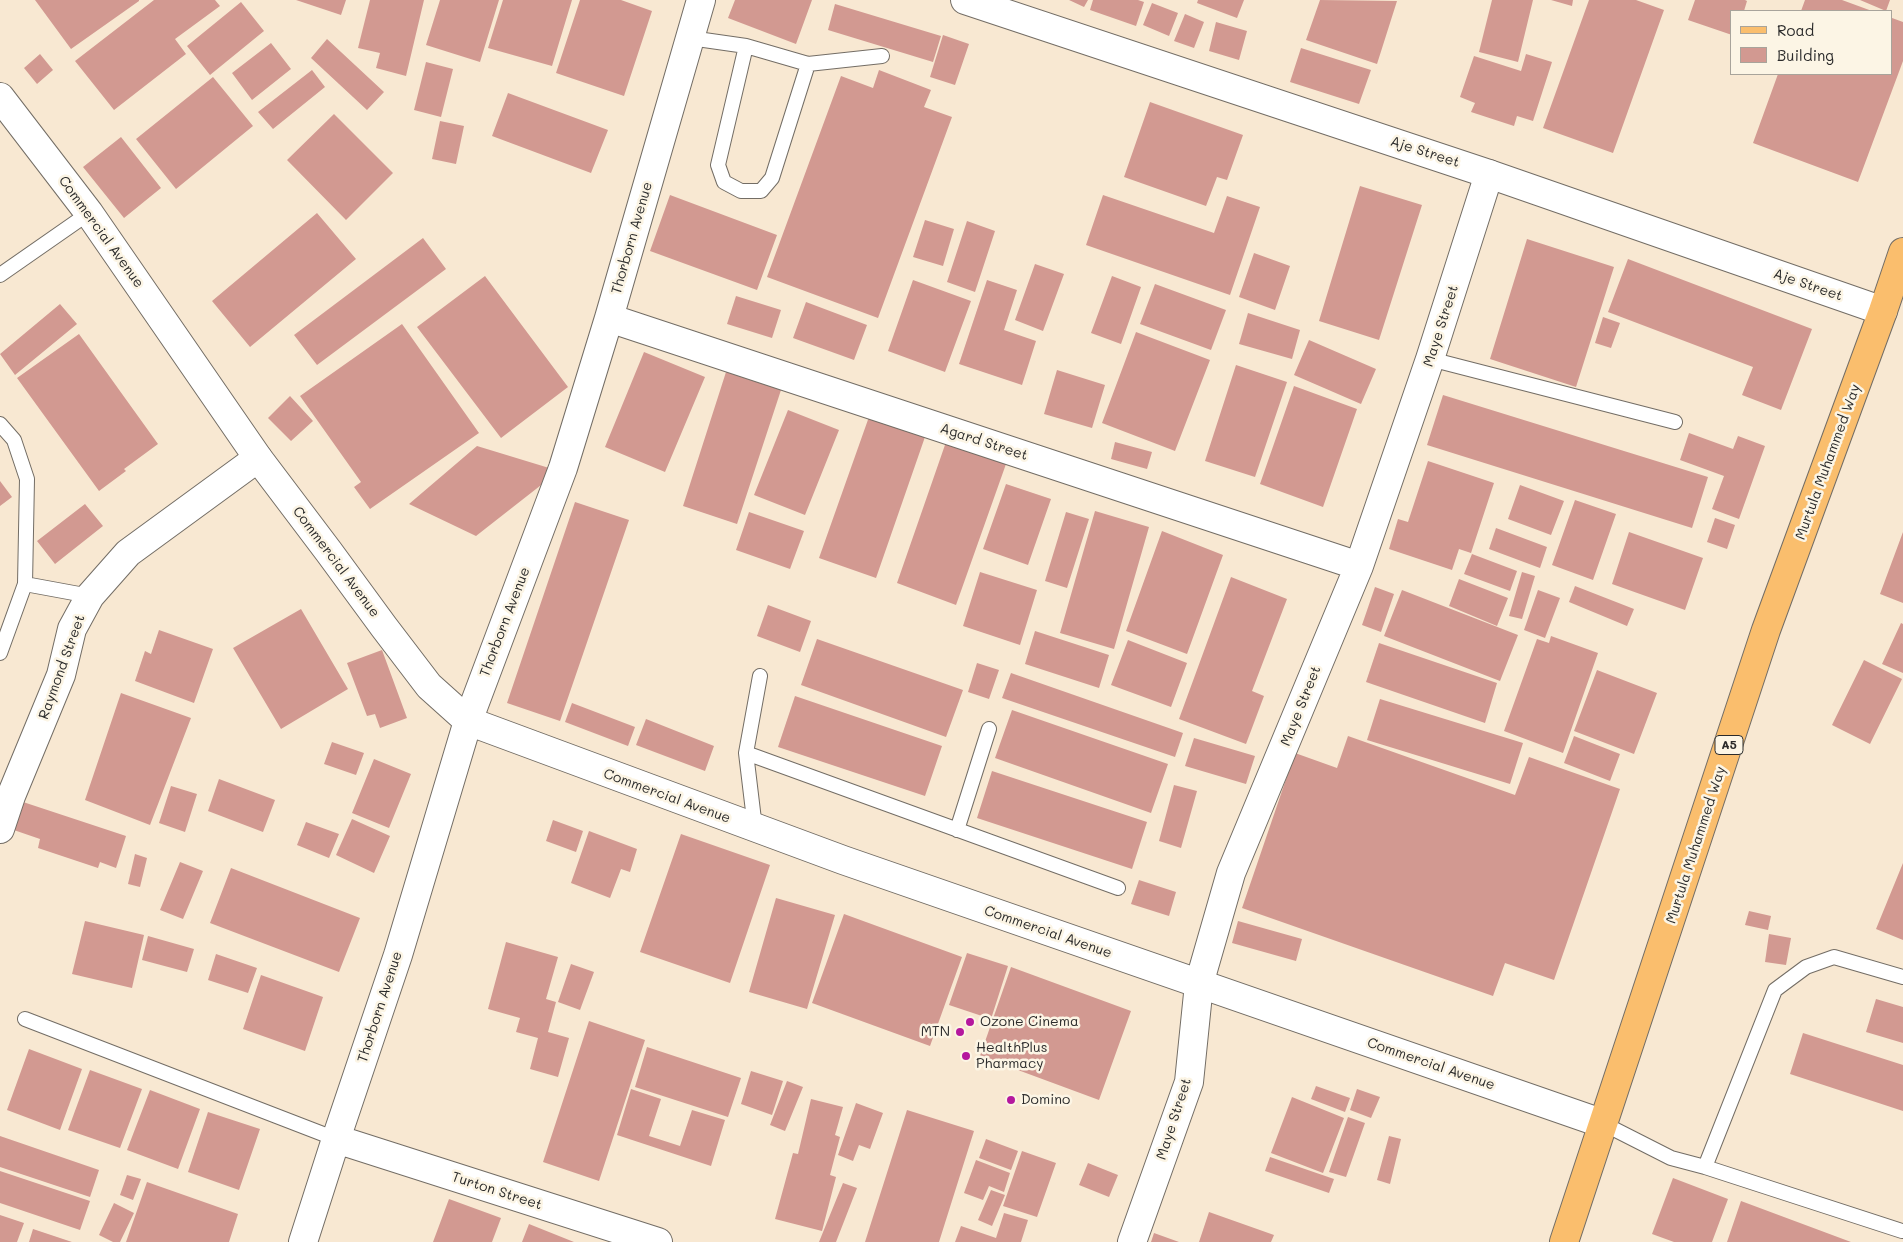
<!DOCTYPE html>
<html>
<head>
<meta charset="utf-8">
<style>
  body { margin:0 }
  #map { position:relative; width:1903px; height:1242px; overflow:hidden; background:#f8e8d2; font-family:Mali,sans-serif }
  canvas { display:block }
  .legend { position:absolute; left:1730px; top:10px; width:162px; height:65px; box-sizing:border-box; background:#fcf5e5; border:1px solid #a8a49b; margin:0; padding:6px 9px; list-style:none; font-size:15px; color:#2b2b2b }
  .legend li { display:flex; align-items:center; gap:10px; height:25px }
  .legend b { width:25px; border:1px solid #a8a49b }
</style>
</head>
<body>
<div id="map">
<canvas width="1903" height="1242"></canvas>
<ul class="legend">
<li><b style="height:6px;background:#fabe6d"></b>Road</li>
<li><b style="height:14px;background:#d29991"></b>Building</li>
</ul>
</div>
<script>
const ctx = document.querySelector('canvas').getContext('2d');
ctx.lineJoin = 'round';
function fill(path, color) { ctx.fillStyle = color; ctx.fill(path, 'evenodd'); }
const toPath = rows => new Path2D(rows.map(r => 'M' + r).join(''));
function strokePath(path, color, width, dash) { ctx.strokeStyle = color; ctx.lineWidth = width; ctx.lineCap = dash ? 'butt' : 'round'; ctx.setLineDash(dash || []); ctx.stroke(path); }
function label(font, color, halo, rows, align = 'center') {
  ctx.font = font + ' Mali,sans-serif'; ctx.lineWidth = 5; ctx.setLineDash([]); ctx.textBaseline = 'middle'; ctx.strokeStyle = halo; ctx.fillStyle = color; for (const [text, x, y, turn = 0] of rows) {
    ctx.save(); ctx.translate(x, y); ctx.rotate((+turn || 0) * Math.PI / 180); ctx.textAlign = isNaN(turn) ? turn : align; if (halo) ctx.strokeText(text, 0, 0); ctx.fillText(text, 0, 0); ctx.restore();
  }
}
const building = toPath([
  [35,0,139,0,139,1,71,49],
  [154,0,215,0,220,6,175,39,186,54,114,110,75,61],
  [296,0,346,0,341,15],
  [370,0,424,0,406,76,376,68,380,53,358,48],
  [440,0,499,0,480,62,426,45],
  [503,0,572,0,552,66,488,48],
  [580,0,621,0,652,11,624,96,556,73],
  [735,0,812,0,796,44,728,18],
  [1069,0,1088,0,1084,7],
  [1093,0,1138,0,1144,2,1136,26,1090,10],
  [1198,0,1244,0,1237,18,1197,3],
  [1320,0,1397,1,1377,64,1306,40],
  [1492,0,1533,0,1518,62,1479,52],
  [1551,0,1573,0,1572,6],
  [1589,0,1636,0,1664,10,1613,153,1543,128],
  [1695,0,1745,0,1747,1,1744,11,1732,11,1732,35,1688,20],
  [1805,0,1842,0,1872,11,1801,11],
  [1860,0,1890,0,1886,11],
  [241,2,264,31,210,75,187,46],
  [1152,3,1178,13,1169,36,1143,25],
  [835,4,941,36,933,62,828,30],
  [1185,14,1204,22,1194,48,1174,41],
  [1892,18,1903,22,1903,61,1858,182,1753,143,1778,74,1892,74],
  [1216,22,1247,31,1239,60,1209,51],
  [943,35,969,44,955,85,930,77],
  [327,39,384,92,367,110,311,58],
  [271,43,291,69,252,100,232,73],
  [1301,48,1371,70,1359,104,1290,82],
  [40,54,53,70,37,84,24,68],
  [1526,54,1552,62,1533,121,1517,116,1514,126,1471,112,1475,103,1460,97,1474,56,1521,71],
  [426,62,453,69,441,117,414,110],
  [312,70,325,87,273,129,258,112],
  [879,70,931,90,924,107,952,117,878,318,767,277,841,76,873,88],
  [213,77,253,126,176,189,136,139],
  [508,93,608,130,591,173,492,136],
  [1150,102,1243,135,1227,180,1217,177,1206,206,1124,177],
  [334,114,393,173,346,220,287,160],
  [440,121,464,126,456,164,432,159],
  [121,137,161,188,124,218,83,167],
  [1360,186,1422,205,1379,340,1319,321],
  [670,195,777,235,757,290,650,251],
  [1103,195,1214,233,1227,196,1260,207,1230,295,1086,245],
  [317,213,356,259,250,347,212,301],
  [925,220,954,229,943,266,913,257],
  [967,221,995,231,975,292,947,282],
  [423,238,446,269,317,365,294,335],
  [1527,239,1614,267,1576,387,1490,359],
  [1254,253,1290,266,1275,310,1239,297],
  [1628,259,1812,329,1781,410,1742,395,1753,367,1608,312],
  [1035,264,1064,274,1043,331,1015,320],
  [485,276,568,387,501,438,417,327],
  [1112,276,1141,287,1121,344,1091,333],
  [913,280,971,301,945,372,888,351],
  [987,280,1017,290,1004,330,1036,341,1022,385,959,364],
  [1155,284,1226,310,1211,350,1140,324],
  [736,296,781,310,772,338,727,324],
  [806,302,867,325,854,360,793,338],
  [60,304,77,324,15,375,0,354],
  [1248,313,1300,330,1292,359,1239,344],
  [1603,317,1620,323,1611,348,1595,343],
  [402,324,479,433,370,509,354,487,361,482,300,396],
  [1136,332,1210,360,1175,451,1102,423],
  [79,334,158,444,124,469,126,471,99,491,17,378],
  [1309,340,1376,369,1361,404,1294,375],
  [644,352,705,377,665,472,605,447],
  [1236,365,1287,382,1255,477,1205,461],
  [1057,370,1105,385,1092,428,1044,414],
  [726,372,781,390,737,524,683,506],
  [1294,386,1357,409,1323,507,1260,484],
  [1443,395,1708,477,1692,528,1427,445],
  [290,396,313,421,291,441,268,418],
  [788,410,839,430,805,515,754,495],
  [870,414,926,434,876,578,819,558],
  [1689,433,1733,449,1738,436,1765,446,1739,519,1712,509,1724,476,1680,460],
  [946,442,1006,464,956,605,897,583],
  [1115,442,1152,452,1147,469,1111,459],
  [477,446,559,471,476,536,409,504],
  [1428,461,1494,483,1471,553,1459,549,1452,570,1389,549,1398,519,1408,522],
  [0,481,12,497,0,506],
  [1006,484,1051,499,1028,565,983,549],
  [1520,485,1564,501,1551,535,1508,519],
  [1575,500,1616,514,1593,580,1552,565],
  [575,502,629,520,560,721,507,703],
  [85,504,103,526,55,564,37,541],
  [1095,511,1149,527,1114,649,1060,633],
  [749,512,804,531,790,569,736,550],
  [1066,512,1089,519,1067,588,1045,581],
  [1715,518,1735,525,1727,549,1707,542],
  [1496,528,1547,547,1540,568,1489,549],
  [1162,531,1223,555,1187,654,1126,631],
  [1629,532,1703,558,1685,610,1612,584],
  [1903,532,1903,603,1880,594],
  [1472,554,1517,571,1510,591,1464,574],
  [980,572,1037,590,1020,645,963,626],
  [1522,572,1535,576,1522,619,1509,616],
  [1231,577,1287,599,1252,691,1264,696,1246,744,1179,719],
  [1459,579,1508,598,1497,626,1449,606],
  [1575,586,1634,609,1627,626,1569,602],
  [1375,587,1394,594,1381,632,1362,625],
  [1402,590,1518,635,1500,681,1384,636],
  [1538,590,1560,598,1545,638,1524,630],
  [768,605,811,621,800,652,757,636],
  [301,609,348,689,281,729,233,648],
  [1901,623,1903,624,1903,673,1882,664],
  [159,630,213,649,194,703,135,681,145,651,151,654],
  [1035,631,1109,655,1099,688,1025,664],
  [1551,636,1598,653,1563,753,1504,731,1537,639,1549,643],
  [817,639,963,690,946,737,801,685],
  [1128,640,1187,663,1171,707,1111,685],
  [1379,643,1497,683,1485,723,1366,682],
  [382,650,407,718,380,728,375,714,367,716,347,663],
  [1864,660,1902,679,1870,744,1832,725],
  [977,663,999,670,989,699,968,692],
  [1597,670,1657,693,1634,754,1574,731],
  [1011,673,1183,733,1175,757,1002,698],
  [121,693,191,718,150,825,85,800],
  [795,696,942,746,925,796,778,747],
  [1380,699,1523,743,1510,784,1367,740],
  [572,703,635,727,628,746,565,722],
  [1012,710,1168,764,1151,813,995,758],
  [646,719,714,746,705,771,636,745],
  [1348,736,1515,795,1529,757,1620,789,1554,980,1505,963,1493,996,1242,908,1295,753,1337,768],
  [1574,736,1620,754,1610,781,1564,763],
  [1194,738,1255,756,1246,784,1185,766],
  [332,742,364,753,356,775,324,764],
  [374,759,411,774,389,828,352,813],
  [992,771,1147,822,1132,869,977,818],
  [219,779,275,800,263,832,208,811],
  [1174,785,1197,791,1181,848,1159,841],
  [171,786,197,794,185,832,159,823],
  [14,799,126,836,116,868,100,862,98,868,38,848,40,839,5,827],
  [352,819,390,836,374,873,336,855],
  [553,820,583,831,576,852,546,841],
  [306,822,339,834,329,858,297,845],
  [589,831,637,849,630,872,621,869,610,898,571,883],
  [681,834,770,865,730,983,640,952],
  [135,854,147,858,140,887,128,884],
  [180,862,203,871,183,919,160,910],
  [1903,863,1903,940,1876,929],
  [231,868,360,918,339,972,210,923],
  [1139,880,1176,892,1169,916,1131,904],
  [776,898,835,915,807,1009,749,992],
  [1749,911,1771,916,1768,930,1745,925],
  [844,914,962,957,930,1046,812,1003],
  [85,921,144,935,132,988,72,974],
  [1238,921,1302,939,1296,961,1232,943],
  [1769,934,1791,938,1786,965,1765,962],
  [148,936,194,949,187,972,142,960],
  [506,942,558,957,546,999,556,1002,548,1032,569,1038,558,1077,530,1069,538,1038,516,1032,520,1018,488,1009],
  [967,953,1008,966,991,1019,949,1005],
  [216,954,257,968,248,993,208,980],
  [571,964,594,972,580,1010,558,1002],
  [1011,967,1131,1011,1099,1100,980,1056],
  [261,975,323,997,305,1051,243,1029],
  [1876,999,1903,1007,1903,1043,1866,1032],
  [589,1021,645,1040,599,1181,543,1162],
  [1803,1033,1903,1065,1903,1111,1790,1074],
  [647,1047,741,1078,728,1117,635,1087],
  [29,1049,82,1069,60,1130,7,1110],
  [90,1070,142,1089,120,1148,68,1130],
  [751,1071,783,1081,772,1115,741,1104],
  [787,1081,803,1087,785,1131,770,1125],
  [1316,1086,1350,1098,1345,1112,1311,1099],
  [631,1089,661,1099,649,1136,680,1146,692,1110,725,1120,711,1166,617,1135],
  [1357,1089,1380,1097,1371,1118,1350,1110],
  [150,1090,200,1109,178,1169,127,1150],
  [1292,1097,1344,1118,1323,1173,1271,1153],
  [811,1099,843,1107,835,1135,840,1137,830,1175,836,1177,822,1231,775,1219,793,1153,798,1154],
  [856,1103,883,1113,870,1149,859,1145,853,1161,838,1155],
  [907,1110,974,1131,939,1242,865,1242],
  [208,1112,260,1129,239,1190,188,1172],
  [1348,1117,1365,1123,1346,1177,1329,1172],
  [0,1136,99,1170,90,1197,0,1167],
  [1389,1136,1401,1139,1390,1184,1377,1180],
  [986,1139,1018,1151,1011,1170,979,1158],
  [1022,1151,1056,1163,1037,1217,1003,1206],
  [1270,1157,1334,1179,1329,1193,1265,1171],
  [976,1160,1010,1173,1004,1192,989,1186,983,1200,964,1193],
  [1088,1163,1118,1175,1109,1197,1079,1185],
  [0,1171,90,1201,80,1230,0,1203],
  [127,1175,141,1179,133,1200,120,1195],
  [1673,1178,1728,1199,1712,1242,1674,1242,1652,1234],
  [147,1182,238,1214,229,1242,126,1242],
  [843,1183,857,1188,836,1242,819,1242],
  [991,1190,1005,1195,992,1226,978,1220],
  [449,1199,501,1218,492,1242,433,1242],
  [1741,1201,1851,1242,1727,1242],
  [114,1203,134,1213,120,1242,113,1242,99,1235],
  [1209,1212,1274,1235,1271,1242,1199,1242],
  [1004,1213,1028,1220,1021,1242,955,1242,961,1226,996,1238],
  [0,1215,24,1223,17,1242,0,1242],
  [529,1224,574,1242,522,1242],
  [33,1229,72,1242,29,1242],
  [1154,1233,1179,1242,1151,1242]
]);
const service = toPath([
  [690,38,746,46,808,64,882,56],
  [746,46,718,165,724,182,741,191,761,191,772,178,808,64],
  [0,275,89,213],
  [1430,359,1675,422],
  [0,424,14,440,27,479,25,584,0,653],
  [25,584,90,596],
  [746,753,1118,888],
  [755,828,746,753,760,676],
  [957,830,989,729],
  [25,1019,336,1139],
  [1604,1124,1671,1158,1705,1167,1775,990,1806,967,1834,957,1903,977],
  [1705,1167,1902,1231]
]);
const minor = toPath([
  [609,318,1359,566],
  [0,829,11,796,61,675,72,629,90,596,128,553,258,458],
  [336,1139,658,1242],
  [303,1242,336,1139,398,955,468,721,563,468,609,318,701,0],
  [1132,1242,1189,1082,1199,984,1231,873,1359,566,1430,359,1489,174]
]);
const tertiary = toPath([
  [965,0,1489,174,1883,311],
  [0,97,89,213,258,458,329,552,384,627,429,686,468,721,843,860,1604,1124]
]);
const primary = toPath([
  [1564,1242,1766,630,1883,311,1903,252]
]);
const markers = [
  [970,1022,5,"#b5179e"],
  [960,1032,5,"#b5179e"],
  [966,1056,5,"#b5179e"],
  [1011,1100,5,"#b5179e"]
];
const shields = [
  [1729,745,28]
];
const shieldNames = [
  ["A5",1729,745]
];
const streetNames = [
  ["Aje Street",1425,152,18],
  ["Commercial Avenue",101,232,54],
  ["Thorborn Avenue",632,238,-74],
  ["Aje Street",1808,285,19],
  ["Maye Street",1441,326,-72],
  ["Agard Street",984,442,18],
  ["Murtula Muhammed Way",1828,462,-70],
  ["Commercial Avenue",336,562,53],
  ["Thorborn Avenue",505,622,-69],
  ["Raymond Street",62,667,-70],
  ["Maye Street",1301,706,-68],
  ["Commercial Avenue",667,796,20],
  ["Murtula Muhammed Way",1696,845,-72],
  ["Commercial Avenue",1048,932,19],
  ["Thorborn Avenue",380,1007,-72],
  ["Commercial Avenue",1431,1064,19],
  ["Maye Street",1174,1119,-72],
  ["Turton Street",497,1191,18]
];
const poiNames = [
  ["Ozone Cinema",980,1022],
  ["MTN",950,1032,"right"],
  ["HealthPlus",976,1048],
  ["Pharmacy",976,1064],
  ["Domino",1021,1100]
];
fill(building, '#d29991');
strokePath(service, '#736d65', 16);
strokePath(minor, '#736d65', 30);
strokePath(tertiary, '#736d65', 30);
strokePath(primary, '#736d65', 30);
strokePath(service, '#fff', 14);
strokePath(minor, '#fff', 28);
strokePath(tertiary, '#fff', 28);
strokePath(primary, '#fabe6d', 28);
for (const [x, y, r, color] of markers) { const dot = new Path2D(); dot.arc(x, y, r, 0, 2 * Math.PI); ctx.fillStyle = color; ctx.fill(dot); strokePath(dot, '#fcf5e5', 2); }
for (const [x, y, w] of shields) { const box = new Path2D(); box.roundRect(x - w / 2, y - 9.5, w, 19, 4); ctx.fillStyle = '#fcf5e5'; ctx.fill(box); strokePath(box, '#2b2b2b', 1); }
label('bold 12px', '#2b2b2b', null, shieldNames);
label('14px', '#2b2b2b', '#fcf5e5', streetNames);
label('14px', '#2b2b2b', '#fcf5e5', poiNames, 'left');
</script>
</body>
</html>
